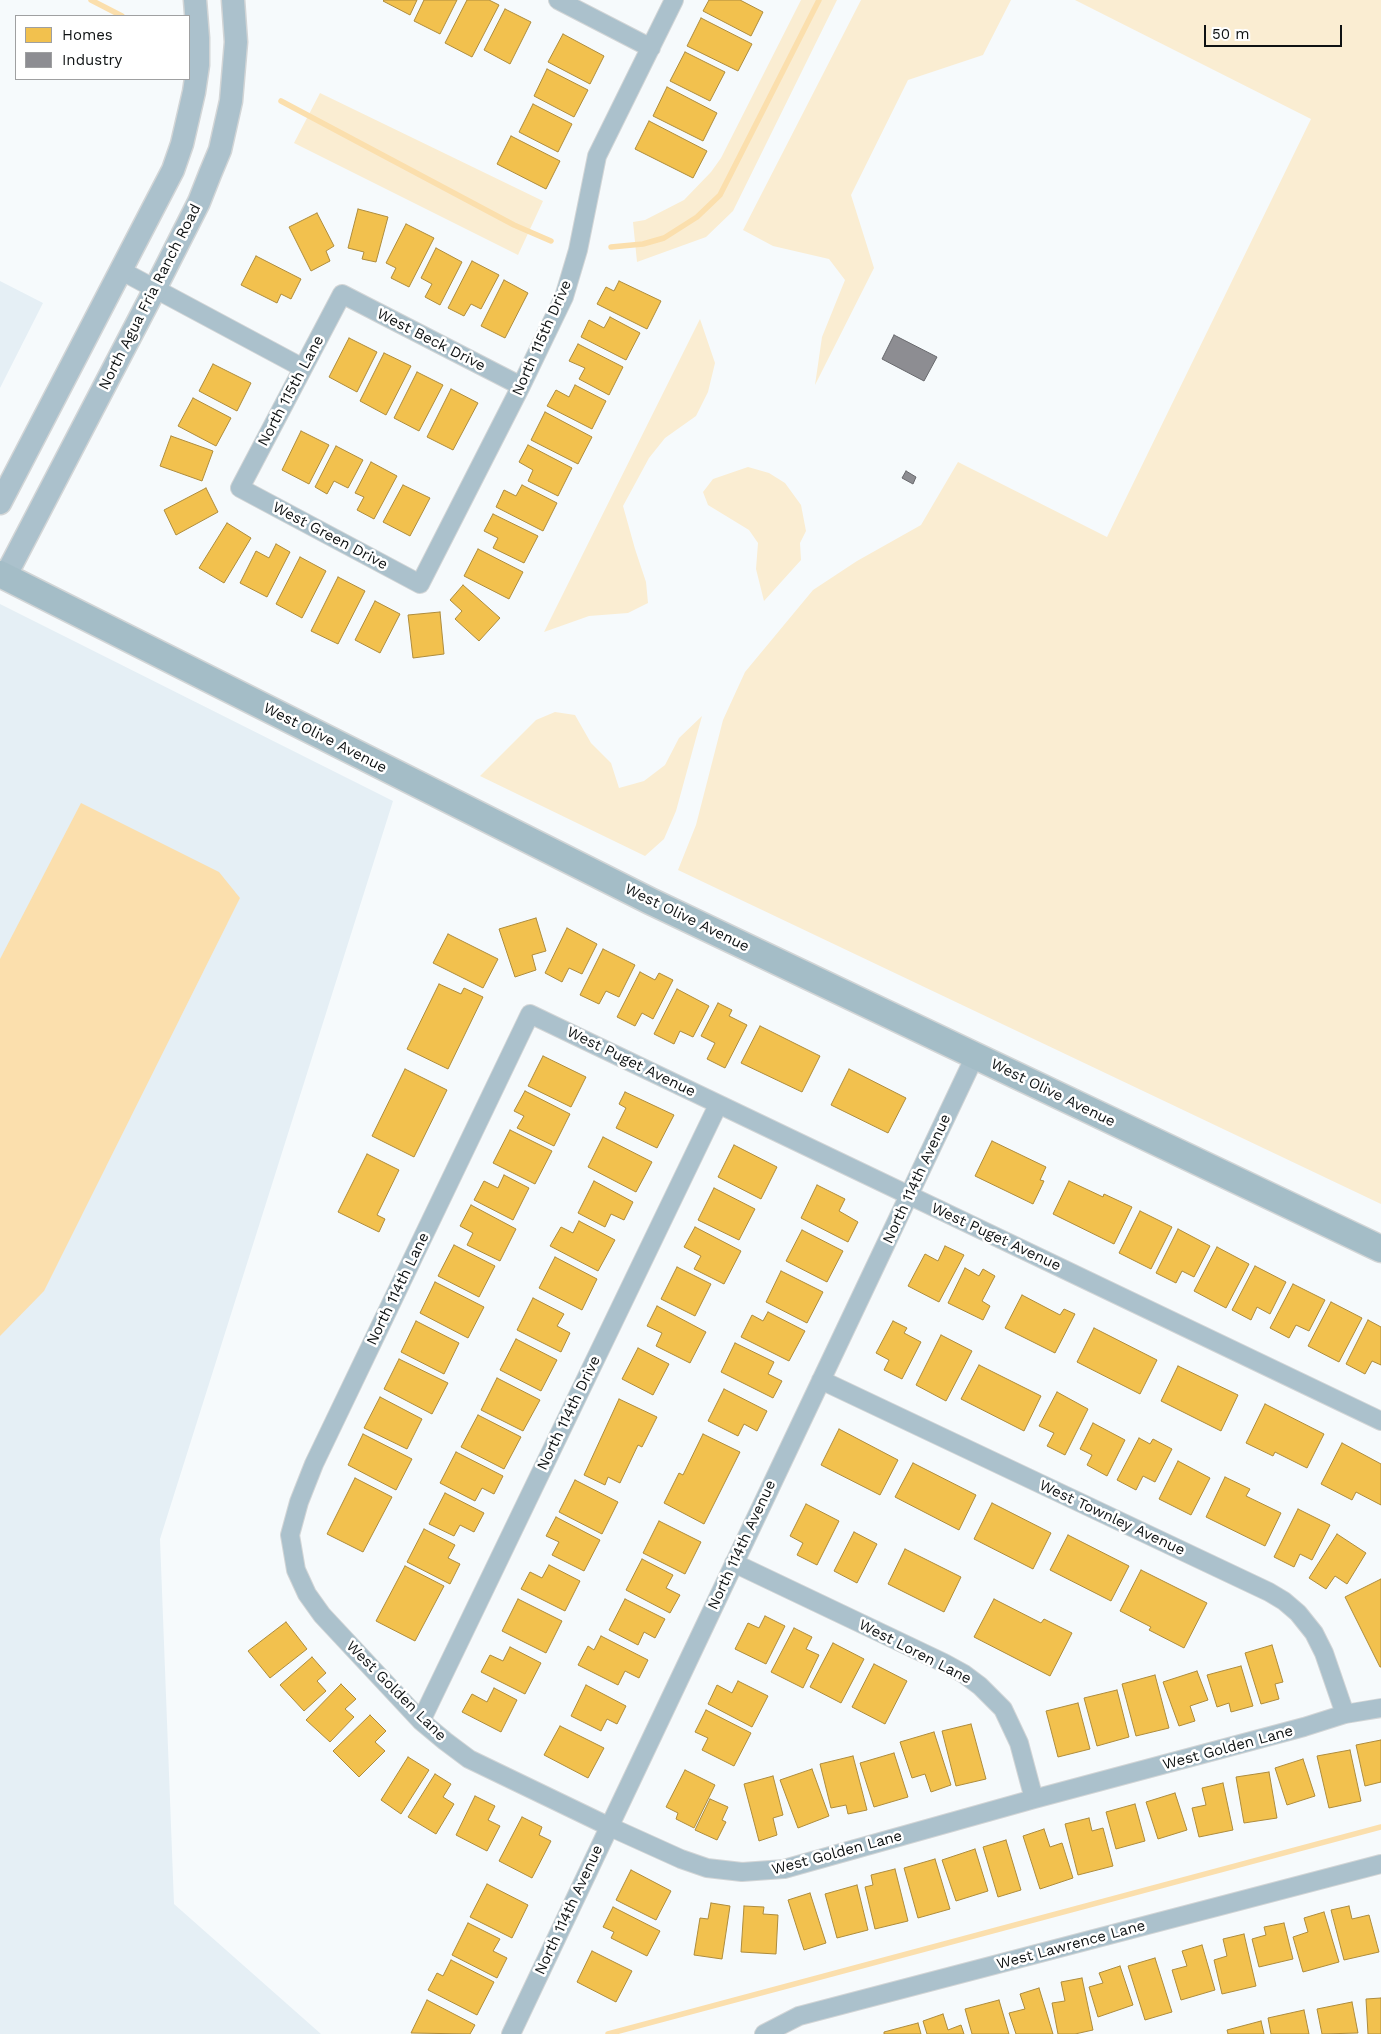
<!DOCTYPE html>
<html>
<head>
<meta charset="utf-8">
<style>
  body { margin:0 }
  #map { position:relative; width:1381px; height:2034px; overflow:hidden; background:#f6fafc; font-family:"Work Sans",sans-serif }
  canvas { display:block }
  .legend { position:absolute; left:15px; top:15px; width:175px; height:65px; box-sizing:border-box; background:#fff; border:1px solid #9fa0a1; margin:0; padding:6px 9px; list-style:none; font-size:15px; color:#0e1213 }
  .legend li { display:flex; align-items:center; gap:10px; height:25px }
  .legend b { width:25px; border:1px solid #9fa0a1 }
  .scale { position:absolute; left:1204px; top:25px; width:138px; height:22px; box-sizing:border-box; border:2px solid #0e1213; border-top:0; padding-left:6px; font-size:15px; line-height:18px; white-space:nowrap; color:#0e1213; -webkit-text-stroke:4px #fff; paint-order:stroke }
</style>
</head>
<body>
<div id="map">
<canvas width="1381" height="2034"></canvas>
<ul class="legend">
<li><b style="height:14px;background:#f2c14e"></b>Homes</li>
<li><b style="height:14px;background:#8d8d92"></b>Industry</li>
</ul>
<div class="scale">50 m</div>
</div>
<script>
const ctx = document.querySelector('canvas').getContext('2d');
ctx.lineJoin = 'round';
function fill(path, color) { ctx.fillStyle = color; ctx.fill(path, 'evenodd'); }
const toPath = rows => new Path2D(rows.map(r => 'M' + r).join(''));
function strokePath(path, color, width, dash) { ctx.strokeStyle = color; ctx.lineWidth = width; ctx.lineCap = dash ? 'butt' : 'round'; ctx.setLineDash(dash || []); ctx.stroke(path); }
function label(font, color, halo, rows, align = 'center') {
  ctx.font = font + ' "Work Sans",sans-serif'; ctx.lineWidth = 5; ctx.setLineDash([]); ctx.textBaseline = 'middle'; ctx.strokeStyle = halo; ctx.fillStyle = color; for (const [text, x, y, turn = 0] of rows) {
    ctx.save(); ctx.translate(x, y); ctx.rotate((+turn || 0) * Math.PI / 180); ctx.textAlign = isNaN(turn) ? turn : align; if (halo) ctx.strokeText(text, 0, 0); ctx.fillText(text, 0, 0); ctx.restore();
  }
}
const built = toPath([
  [0,281,43,303,0,388],
  [0,604,393,801,160,1539,174,1904,321,2034,0,2034]
]);
const green = toPath([
  [801,0,837,0,733,211,706,237,637,262,633,222,645,220,684,200,711,172,721,158],
  [861,0,1011,0,983,55,908,80,851,195,874,268,815,385,822,337,845,280,829,259,773,246,743,230],
  [1075,0,1381,0,1381,1204,678,870,696,825,723,720,745,672,813,590,857,561,921,525,958,462,1107,537,1311,119],
  [320,93,543,201,518,255,294,143],
  [700,319,715,363,708,392,696,416,665,438,649,458,623,506,635,549,646,582,648,603,628,613,589,616,544,632],
  [748,467,769,473,785,483,801,505,806,531,800,543,801,560,764,601,756,569,758,543,749,530,708,505,703,492,713,479],
  [555,712,575,715,591,743,611,763,619,788,644,781,665,765,679,738,702,716,676,811,664,839,645,856,480,776,536,720]
]);
const water = toPath([
  [81,803,219,872,240,898,44,1291,0,1336,0,959]
]);
const homes = toPath([
  [384,0,417,0,410,15,383,1,384,0],
  [424,0,457,0,440,34,414,21,424,0],
  [467,0,489,0,499,5,472,57,445,43,467,0],
  [709,0,740,0,763,12,751,36,703,11,709,0],
  [505,9,531,22,510,64,484,50,505,9],
  [701,18,752,44,738,71,687,46,701,18],
  [563,34,604,56,590,84,548,62,563,34],
  [685,52,725,72,710,101,670,81,685,52],
  [547,69,588,90,574,117,534,96,547,69],
  [667,87,717,113,703,141,653,116,667,87],
  [533,104,572,124,558,152,519,132,533,104],
  [649,121,707,151,693,178,635,149,649,121],
  [511,136,560,161,546,189,497,164,511,136],
  [358,209,388,217,376,262,362,259,364,252,348,248,358,209],
  [317,213,334,246,326,251,330,261,311,271,289,227,317,213],
  [406,224,434,238,409,287,391,278,396,268,386,263,406,224],
  [436,248,462,262,440,305,425,297,432,284,421,278,436,248],
  [256,256,301,279,291,299,281,294,277,303,241,285,256,256],
  [472,261,499,275,481,309,471,304,464,316,448,308,472,261],
  [504,280,528,293,505,338,481,326,504,280],
  [619,281,661,301,647,329,597,304,606,287,614,291,619,281],
  [610,317,640,333,626,360,581,337,589,320,604,328,610,317],
  [349,338,377,352,357,392,329,377,349,338],
  [578,344,623,367,609,395,579,379,585,368,569,361,578,344],
  [384,353,411,366,386,415,360,401,384,353],
  [213,364,251,383,237,411,199,391,213,364],
  [417,372,443,385,419,431,394,418,417,372],
  [575,385,606,401,592,429,547,406,556,390,569,397,575,385],
  [451,389,478,403,453,450,427,437,451,389],
  [193,398,231,418,216,446,178,426,193,398],
  [545,412,592,437,578,464,531,440,545,412],
  [301,431,329,445,309,484,282,470,301,431],
  [171,436,213,451,202,481,160,466,171,436],
  [528,445,572,468,558,496,528,481,533,470,519,462,528,445],
  [336,446,363,460,348,488,334,481,327,494,315,487,336,446],
  [371,462,397,476,374,519,357,510,364,497,355,493,371,462],
  [403,485,430,498,410,536,383,522,403,485],
  [522,485,557,503,543,531,496,507,504,490,516,496,522,485],
  [206,488,218,512,176,535,164,510,206,488],
  [493,514,538,536,524,563,493,548,498,538,484,531,493,514],
  [227,523,251,538,224,583,199,568,227,523],
  [276,544,290,552,267,597,240,583,256,551,269,558,276,544],
  [478,549,523,572,509,599,464,576,478,549],
  [300,557,326,571,302,618,276,604,300,557],
  [338,577,365,591,338,644,311,631,338,577],
  [463,585,500,618,479,641,455,619,462,611,450,600,463,585],
  [375,601,400,614,380,653,355,640,375,601],
  [440,612,444,654,413,658,408,615,440,612],
  [536,918,546,951,532,955,536,970,515,977,499,929,536,918],
  [567,928,597,944,582,974,569,968,562,982,545,973,567,928],
  [448,934,498,959,483,988,433,963,448,934],
  [603,949,635,965,619,997,606,991,599,1004,580,995,603,949],
  [640,972,655,980,659,973,673,980,653,1019,642,1013,635,1026,617,1017,640,972],
  [439,984,461,994,464,988,483,997,448,1069,407,1049,439,984],
  [677,989,709,1006,693,1037,680,1031,674,1044,654,1034,677,989],
  [718,1003,732,1010,729,1016,747,1025,725,1068,707,1059,715,1043,701,1036,718,1003],
  [760,1026,820,1056,802,1092,741,1063,760,1026],
  [543,1056,586,1077,571,1107,528,1086,543,1056],
  [405,1069,447,1090,414,1157,372,1136,405,1069],
  [849,1069,906,1098,888,1133,831,1105,849,1069],
  [525,1091,570,1114,554,1146,517,1128,524,1116,514,1111,525,1091],
  [625,1092,674,1115,657,1148,616,1128,626,1108,619,1104,625,1092],
  [510,1130,552,1151,535,1184,493,1163,510,1130],
  [603,1137,652,1162,636,1192,588,1167,603,1137],
  [992,1141,1046,1167,1040,1180,1044,1181,1033,1204,975,1176,992,1141],
  [734,1145,777,1167,761,1199,718,1177,734,1145],
  [367,1154,399,1170,377,1215,385,1219,379,1232,338,1212,367,1154],
  [504,1175,529,1188,513,1220,474,1200,484,1181,498,1188,504,1175],
  [594,1181,633,1202,624,1220,611,1214,605,1227,578,1213,594,1181],
  [1069,1181,1103,1197,1104,1194,1132,1207,1114,1244,1053,1214,1069,1181],
  [817,1185,845,1199,839,1211,858,1222,848,1242,801,1218,817,1185],
  [714,1188,755,1209,739,1240,698,1220,714,1188],
  [471,1205,516,1229,500,1261,467,1245,473,1233,460,1226,471,1205],
  [1140,1211,1172,1227,1151,1269,1119,1253,1140,1211],
  [579,1221,615,1240,598,1271,550,1246,561,1227,573,1233,579,1221],
  [695,1227,741,1251,724,1284,694,1269,701,1256,684,1247,695,1227],
  [1178,1229,1210,1246,1194,1277,1182,1271,1176,1283,1156,1273,1178,1229],
  [802,1230,843,1251,827,1282,786,1261,802,1230],
  [454,1245,495,1266,479,1297,438,1276,454,1245],
  [945,1246,964,1255,939,1302,908,1286,925,1254,938,1261,945,1246],
  [1217,1247,1249,1264,1226,1308,1194,1291,1217,1247],
  [555,1257,597,1279,582,1310,539,1288,555,1257],
  [1255,1266,1286,1282,1270,1314,1257,1307,1251,1320,1232,1310,1255,1266],
  [677,1267,711,1284,695,1316,661,1299,677,1267],
  [965,1268,979,1276,983,1269,995,1276,982,1301,990,1306,983,1320,948,1303,965,1268],
  [781,1271,823,1292,807,1323,766,1302,781,1271],
  [435,1282,484,1307,468,1338,420,1313,435,1282],
  [1293,1284,1325,1300,1309,1331,1296,1325,1289,1338,1270,1328,1293,1284],
  [1022,1295,1060,1315,1064,1309,1075,1314,1055,1353,1005,1328,1022,1295],
  [533,1298,564,1314,557,1326,570,1333,561,1352,517,1330,533,1298],
  [1331,1302,1362,1318,1339,1362,1308,1346,1331,1302],
  [657,1306,706,1332,690,1363,656,1346,662,1333,647,1326,657,1306],
  [768,1312,805,1331,789,1361,741,1337,752,1315,763,1321,768,1312],
  [1368,1320,1381,1327,1381,1365,1372,1361,1365,1374,1346,1364,1368,1320],
  [416,1321,459,1343,444,1374,401,1352,416,1321],
  [893,1321,907,1328,904,1333,921,1342,902,1379,884,1370,889,1360,876,1353,893,1321],
  [1094,1328,1157,1360,1140,1394,1077,1362,1094,1328],
  [941,1335,972,1351,946,1401,916,1385,941,1335],
  [516,1339,557,1360,541,1391,500,1370,516,1339],
  [735,1343,774,1362,768,1374,782,1381,773,1398,721,1372,735,1343],
  [638,1348,669,1364,653,1395,622,1379,638,1348],
  [399,1359,448,1383,432,1414,384,1389,399,1359],
  [979,1365,1041,1396,1024,1431,961,1399,979,1365],
  [1178,1366,1238,1395,1221,1431,1161,1401,1178,1366],
  [497,1378,540,1400,523,1431,481,1410,497,1378],
  [724,1389,767,1411,757,1431,744,1424,738,1436,708,1421,724,1389],
  [1057,1392,1088,1409,1065,1455,1047,1446,1054,1433,1039,1426,1057,1392],
  [380,1397,422,1419,407,1449,364,1428,380,1397],
  [619,1399,657,1417,642,1447,638,1445,620,1483,608,1477,605,1485,584,1475,619,1399],
  [1265,1404,1324,1434,1307,1468,1275,1452,1273,1456,1246,1443,1265,1404],
  [478,1415,521,1437,504,1469,461,1447,478,1415],
  [1093,1423,1125,1440,1107,1476,1087,1465,1092,1455,1080,1449,1093,1423],
  [839,1429,898,1460,880,1495,821,1465,839,1429],
  [363,1434,412,1459,396,1490,348,1465,363,1434],
  [703,1434,740,1452,704,1524,664,1503,679,1473,683,1475,703,1434],
  [1139,1438,1150,1444,1153,1439,1172,1449,1155,1482,1143,1476,1136,1490,1117,1480,1139,1438],
  [1342,1443,1381,1464,1381,1505,1356,1492,1352,1500,1321,1484,1342,1443],
  [456,1452,503,1476,494,1494,482,1488,475,1501,440,1483,456,1452],
  [1178,1461,1210,1478,1191,1515,1159,1499,1178,1461],
  [913,1463,976,1495,959,1530,895,1497,913,1463],
  [1225,1477,1250,1489,1246,1496,1281,1513,1265,1546,1206,1517,1225,1477],
  [355,1478,392,1497,363,1552,327,1534,355,1478],
  [575,1480,618,1502,602,1534,559,1512,575,1480],
  [445,1493,484,1513,474,1532,460,1525,454,1536,429,1524,445,1493],
  [992,1503,1051,1533,1033,1569,974,1539,992,1503],
  [806,1504,839,1521,817,1565,797,1555,803,1543,790,1536,806,1504],
  [1298,1509,1330,1525,1312,1560,1300,1554,1294,1567,1274,1557,1298,1509],
  [556,1517,600,1540,584,1571,552,1555,559,1542,546,1536,556,1517],
  [659,1521,701,1542,685,1574,643,1553,659,1521],
  [424,1529,455,1545,448,1558,460,1564,450,1584,407,1562,424,1529],
  [854,1532,877,1544,857,1583,834,1571,854,1532],
  [1337,1534,1366,1553,1347,1584,1335,1576,1326,1589,1309,1578,1337,1534],
  [1068,1535,1129,1566,1111,1601,1050,1570,1068,1535],
  [905,1549,961,1577,944,1612,888,1584,905,1549],
  [642,1559,673,1575,666,1588,680,1595,670,1613,626,1590,642,1559],
  [549,1565,580,1581,565,1611,521,1589,530,1572,542,1578,549,1565],
  [405,1566,444,1586,415,1641,376,1621,405,1566],
  [1141,1570,1207,1603,1184,1648,1149,1630,1151,1627,1120,1611,1141,1570],
  [1381,1579,1381,1667,1380,1667,1345,1597,1381,1579],
  [518,1599,562,1621,546,1653,502,1631,518,1599],
  [625,1599,665,1619,655,1638,644,1632,638,1645,609,1630,625,1599],
  [994,1599,1041,1623,1044,1619,1072,1633,1050,1676,974,1637,994,1599],
  [765,1616,785,1626,766,1664,735,1649,748,1623,759,1628,765,1616],
  [286,1622,307,1649,270,1678,248,1651,286,1622],
  [794,1628,812,1637,806,1649,819,1655,803,1688,771,1672,794,1628],
  [601,1636,648,1660,639,1678,625,1671,618,1685,578,1665,588,1646,594,1650,601,1636],
  [833,1643,864,1659,841,1703,810,1687,833,1643],
  [1272,1645,1283,1682,1275,1684,1279,1699,1261,1704,1245,1653,1272,1645],
  [510,1647,541,1663,525,1694,481,1672,490,1655,503,1661,510,1647],
  [312,1657,326,1673,317,1681,326,1691,304,1711,280,1685,312,1657],
  [874,1664,907,1681,885,1724,852,1707,874,1664],
  [1241,1666,1253,1706,1231,1712,1229,1703,1217,1707,1207,1675,1241,1666],
  [1197,1671,1208,1700,1190,1706,1195,1721,1179,1726,1163,1682,1197,1671],
  [1155,1675,1169,1728,1136,1736,1122,1684,1155,1675],
  [738,1681,768,1696,752,1727,708,1704,717,1685,732,1693,738,1681],
  [341,1684,356,1699,345,1709,354,1717,330,1742,306,1720,341,1684],
  [586,1685,626,1706,617,1724,607,1719,601,1731,571,1716,586,1685],
  [494,1688,517,1700,501,1732,462,1712,472,1694,487,1702,494,1688],
  [1117,1690,1129,1737,1097,1746,1084,1698,1117,1690],
  [1078,1703,1090,1749,1058,1757,1046,1711,1078,1703],
  [706,1710,751,1733,734,1766,702,1750,708,1738,695,1732,706,1710],
  [370,1715,386,1731,375,1742,385,1751,359,1777,333,1751,370,1715],
  [971,1724,986,1779,956,1786,942,1731,971,1724],
  [560,1726,604,1748,588,1778,544,1755,560,1726],
  [934,1732,951,1785,931,1792,925,1774,912,1778,900,1742,934,1732],
  [1381,1740,1381,1782,1365,1786,1356,1745,1381,1740],
  [1350,1750,1361,1801,1329,1808,1317,1756,1350,1750],
  [894,1753,908,1797,874,1807,860,1763,894,1753],
  [853,1756,867,1810,848,1814,846,1805,831,1808,820,1764,853,1756],
  [408,1757,429,1770,401,1814,381,1800,408,1757],
  [1303,1759,1315,1796,1287,1805,1275,1768,1303,1759],
  [812,1769,829,1816,798,1828,780,1780,812,1769],
  [685,1770,715,1785,694,1828,676,1819,678,1813,666,1807,685,1770],
  [1269,1772,1277,1818,1244,1823,1236,1777,1269,1772],
  [435,1774,451,1784,443,1797,454,1804,436,1834,408,1817,435,1774],
  [773,1776,783,1815,773,1818,777,1835,759,1841,744,1784,773,1776],
  [1223,1783,1233,1830,1199,1837,1192,1808,1206,1805,1202,1788,1223,1783],
  [1175,1793,1187,1830,1158,1839,1146,1802,1175,1793],
  [475,1796,495,1806,488,1820,500,1826,487,1851,456,1835,475,1796],
  [710,1799,728,1807,722,1820,726,1822,717,1840,695,1830,710,1799],
  [1135,1804,1145,1841,1116,1849,1106,1812,1135,1804],
  [522,1817,542,1827,539,1835,551,1841,532,1878,499,1861,522,1817],
  [1089,1818,1092,1831,1103,1828,1113,1866,1078,1875,1065,1824,1089,1818],
  [1044,1829,1050,1847,1062,1843,1073,1878,1040,1889,1023,1836,1044,1829],
  [1006,1840,1021,1890,998,1897,983,1847,1006,1840],
  [975,1849,988,1891,956,1901,942,1860,975,1849],
  [935,1859,950,1909,918,1918,904,1868,935,1859],
  [895,1869,908,1921,875,1929,865,1887,873,1885,871,1875,895,1869],
  [631,1870,671,1891,656,1920,616,1900,631,1870],
  [487,1884,528,1905,512,1938,470,1917,487,1884],
  [857,1885,868,1930,837,1938,825,1894,857,1885],
  [810,1893,826,1943,804,1950,788,1900,810,1893],
  [711,1903,730,1906,722,1959,694,1955,700,1918,708,1919,711,1903],
  [744,1906,764,1907,763,1914,778,1915,776,1954,741,1952,744,1906],
  [1349,1906,1352,1919,1369,1915,1379,1952,1344,1960,1331,1910,1349,1906],
  [613,1907,660,1931,647,1956,611,1938,614,1932,603,1927,613,1907],
  [1324,1912,1339,1962,1303,1972,1293,1937,1308,1932,1304,1918,1324,1912],
  [468,1923,500,1939,493,1951,507,1958,497,1978,452,1955,468,1923],
  [1284,1923,1293,1959,1259,1967,1252,1939,1266,1935,1264,1927,1284,1923],
  [1244,1934,1256,1986,1222,1994,1214,1960,1227,1956,1223,1939,1244,1934],
  [1202,1945,1215,1990,1181,2000,1172,1970,1187,1966,1182,1951,1202,1945],
  [592,1951,632,1971,616,2002,577,1982,592,1951],
  [1155,1958,1172,2012,1145,2020,1128,1966,1155,1958],
  [451,1960,494,1982,477,2015,428,1990,437,1973,443,1976,451,1960],
  [1120,1966,1133,2005,1098,2017,1089,1987,1103,1983,1099,1973,1120,1966],
  [1082,1978,1093,2030,1075,2034,1058,2034,1052,2003,1065,2001,1061,1982,1082,1978],
  [1039,1988,1053,2034,1016,2034,1009,2013,1025,2009,1020,1994,1039,1988],
  [1381,1998,1381,2034,1368,2034,1366,1999,1381,1998],
  [427,2000,475,2025,470,2034,411,2033,427,2000],
  [999,2000,1009,2034,972,2034,965,2009,999,2000],
  [1352,2002,1358,2033,1322,2034,1317,2009,1352,2002],
  [1304,2010,1309,2034,1271,2034,1268,2018,1304,2010],
  [943,2014,948,2030,961,2025,964,2034,927,2034,923,2021,943,2014],
  [1261,2021,1264,2034,1228,2034,1227,2030,1261,2021],
  [918,2023,921,2034,884,2034,884,2032,918,2023]
]);
const industry = toPath([
  [894,335,937,357,924,381,882,359,894,335],
  [906,471,916,477,913,484,902,478,906,471]
]);
const stream = toPath([
  [91,0,122,16],
  [281,101,514,225,551,241],
  [611,247,643,244,664,238,697,217,720,195,819,0],
  [608,2034,1381,1827]
]);
const minor = toPath([
  [558,0,651,48],
  [120,270,303,368],
  [521,386,342,294,240,488,420,584,521,386,564,297,578,250,597,156,674,0],
  [821,1380,1269,1592,1284,1601,1298,1613,1314,1633,1324,1653,1345,1714],
  [1381,1421,530,1014,314,1464,299,1502,290,1535,296,1570,307,1594,322,1615,421,1721,445,1741,469,1759,608,1826,681,1859,707,1868,742,1872,784,1869,1034,1799,1304,1727,1345,1714,1381,1708],
  [734,1563,944,1663,964,1674,980,1686,1003,1709,1019,1743,1034,1799],
  [421,1721,718,1105],
  [511,2034,975,1056],
  [764,2034,799,2016,1381,1864]
]);
const tertiary = toPath([
  [0,503,173,170,182,144,194,92,198,65,198,38,195,0],
  [5,577,155,289,199,202,210,174,220,150,231,101,236,42,233,0]
]);
const secondary = toPath([
  [0,574,650,901,1381,1249]
]);
const streetNames = [
  ["North Agua Fria Ranch Road",150,297,-63],
  ["North 115th Drive",542,338,-66],
  ["West Beck Drive",431,340,27],
  ["North 115th Lane",291,391,-62],
  ["West Green Drive",330,536,28],
  ["West Olive Avenue",325,738,27],
  ["West Olive Avenue",687,918,26],
  ["West Puget Avenue",631,1062,26],
  ["West Olive Avenue",1053,1093,26],
  ["North 114th Avenue",917,1179,-65],
  ["West Puget Avenue",996,1237,25],
  ["North 114th Lane",398,1289,-64],
  ["North 114th Drive",569,1413,-64],
  ["West Townley Avenue",1112,1518,25],
  ["North 114th Avenue",742,1545,-65],
  ["West Loren Lane",915,1652,27],
  ["West Golden Lane",396,1691,45],
  ["West Golden Lane",1228,1748,-15],
  ["West Golden Lane",837,1853,-15],
  ["North 114th Avenue",569,1910,-65],
  ["West Lawrence Lane",1071,1945,-15]
];
fill(built, '#e5eff5');
fill(green, '#faedd2');
fill(water, '#fbdfad');
fill(homes, '#f2c14e');
strokePath(homes, '#ae8c3c', 1);
fill(industry, '#8d8d92');
strokePath(industry, '#67686c', 1);
strokePath(stream, '#fbdfad', 5.5);
strokePath(minor, '#d2d5d6', 20);
strokePath(tertiary, '#d2d5d6', 25);
strokePath(secondary, '#d2d5d6', 29);
strokePath(minor, '#abc1cc', 18);
strokePath(tertiary, '#abc1cc', 22);
strokePath(secondary, '#a4bdc7', 26);
label('15px', '#0e1213', '#fff', streetNames);
</script>
</body>
</html>
